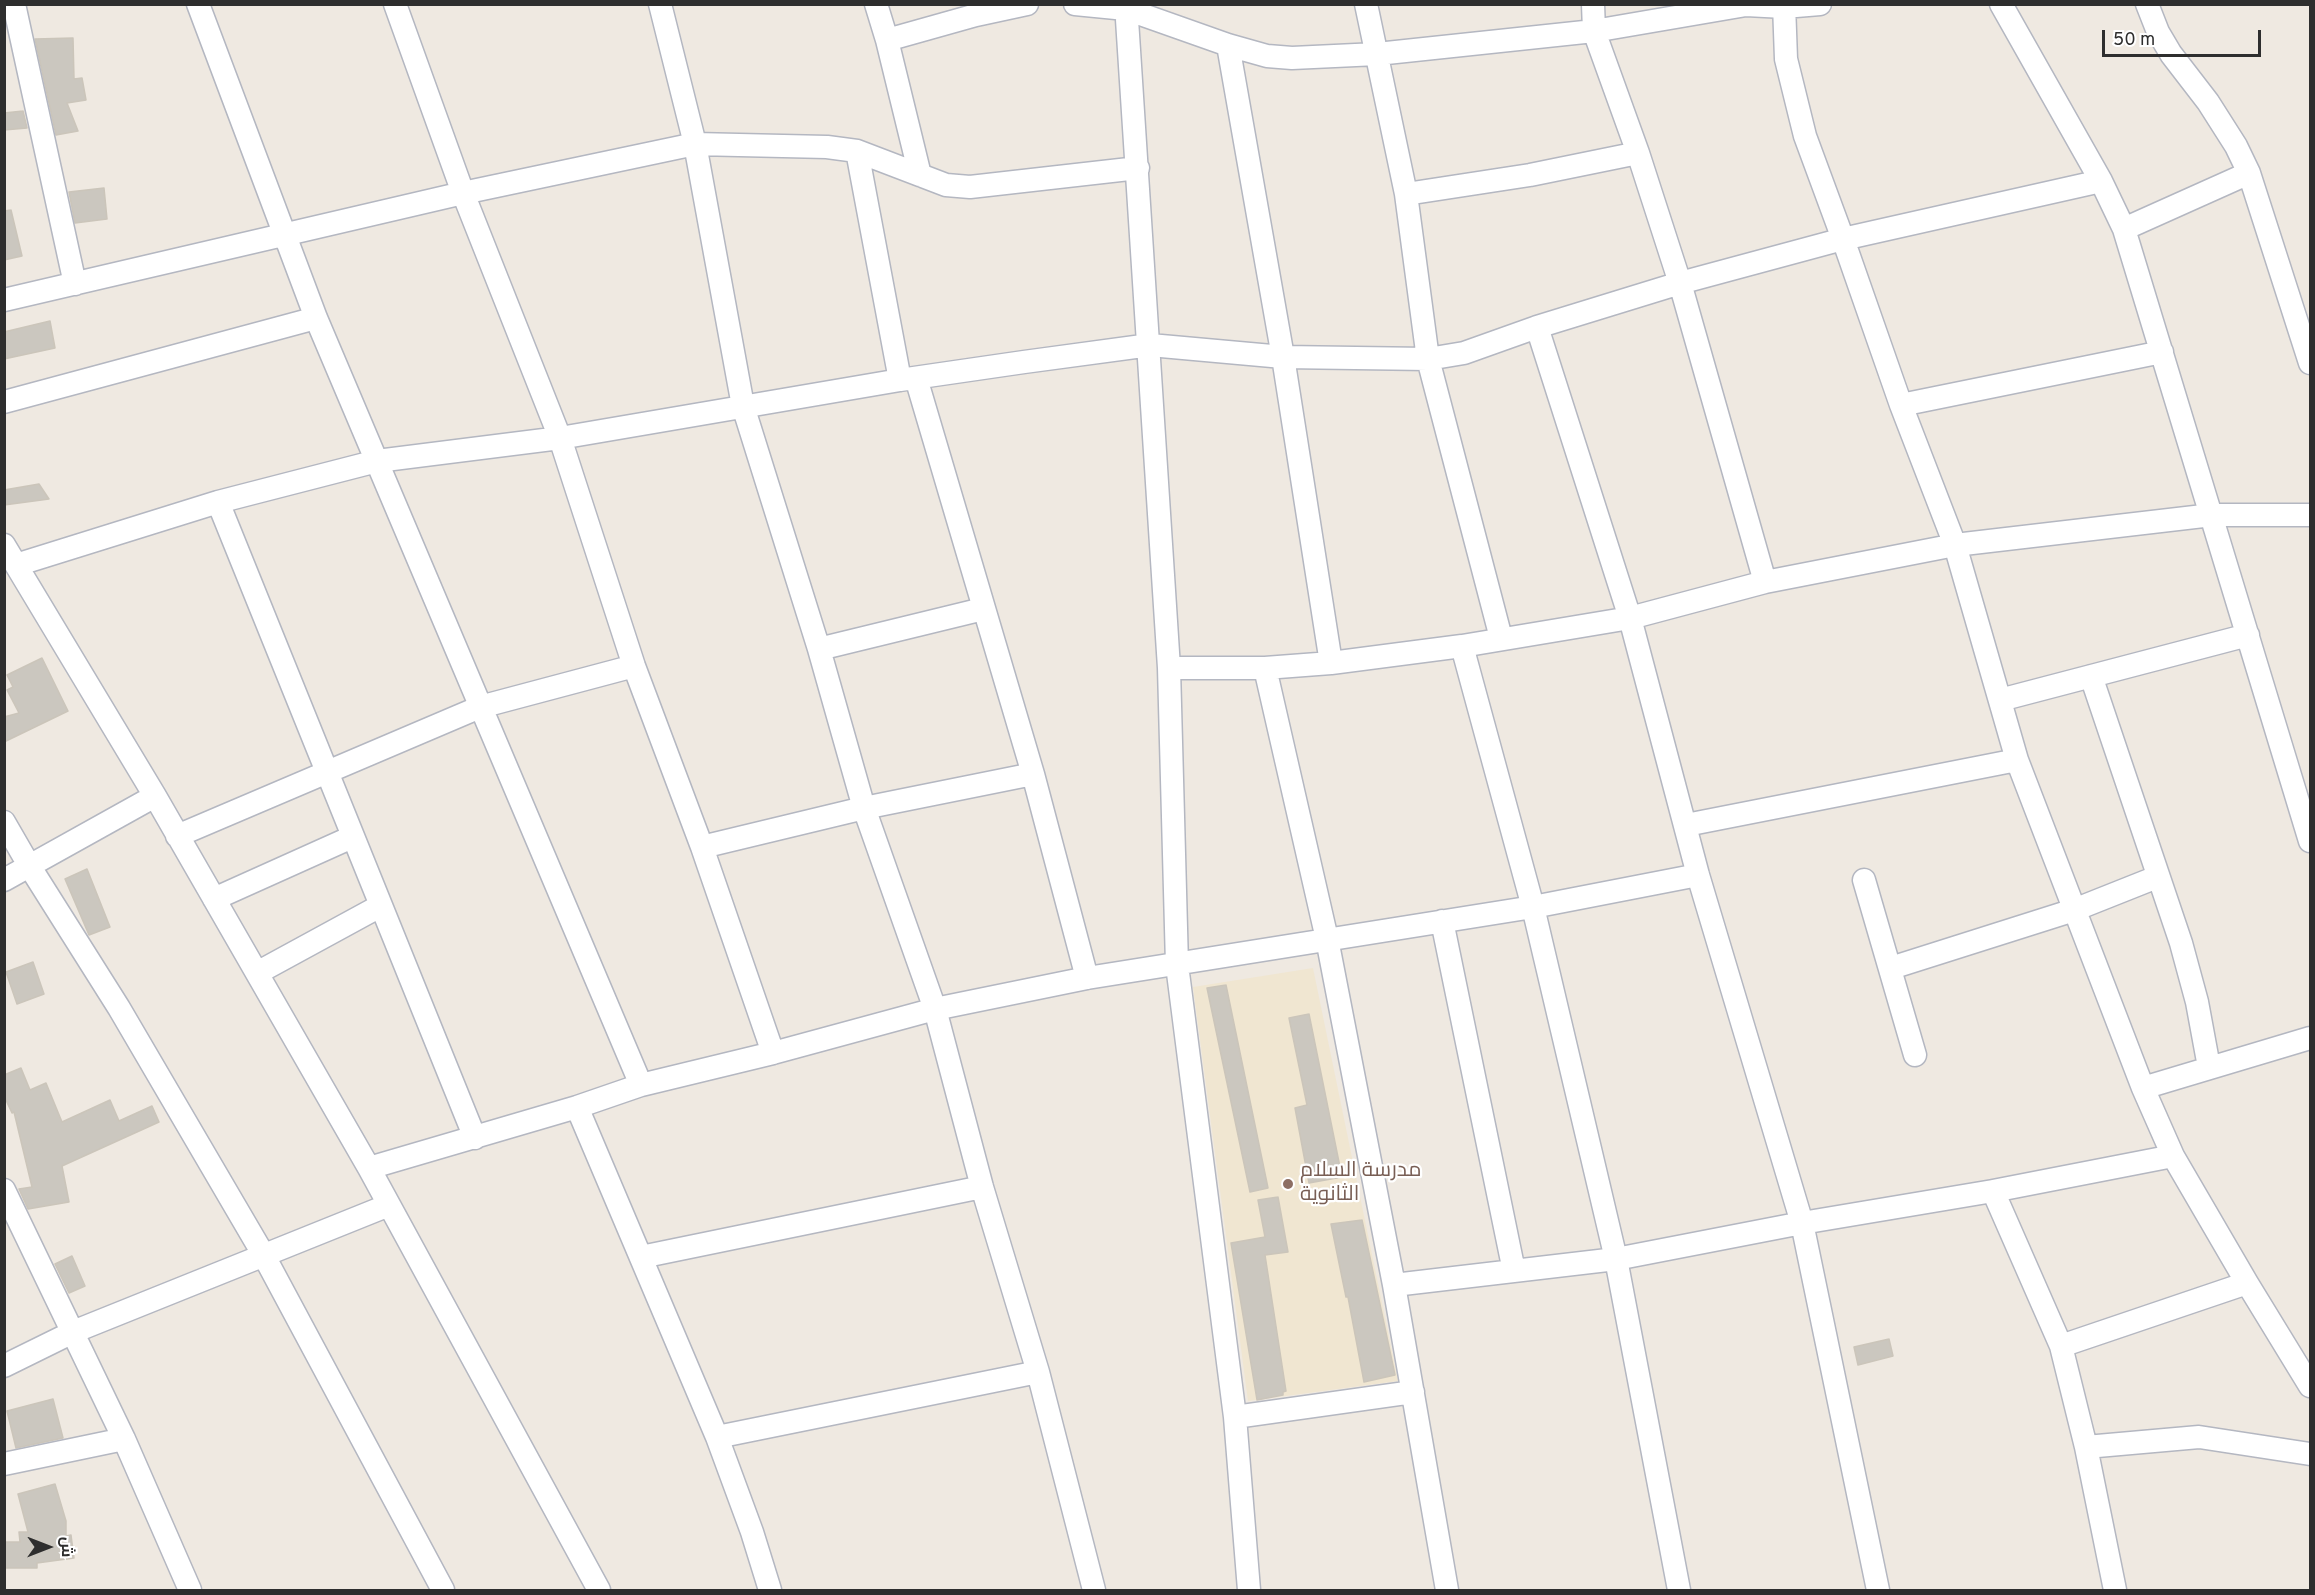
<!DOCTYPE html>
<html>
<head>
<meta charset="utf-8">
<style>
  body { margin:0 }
  #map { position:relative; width:2315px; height:1595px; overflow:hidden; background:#efe9e1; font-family:Overpass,Cairo,sans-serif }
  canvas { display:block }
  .frame { position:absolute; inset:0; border:6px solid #2e2e2e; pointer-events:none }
  .north { position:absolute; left:18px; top:1517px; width:60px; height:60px; -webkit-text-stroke:4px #fff; paint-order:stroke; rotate:90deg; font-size:16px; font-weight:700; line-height:24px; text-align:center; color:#2e2e2e }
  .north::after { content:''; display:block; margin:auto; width:21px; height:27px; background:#2e2e2e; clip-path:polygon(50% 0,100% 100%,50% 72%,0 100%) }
  .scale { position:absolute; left:2102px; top:30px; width:159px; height:27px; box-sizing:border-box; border:3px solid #2e2e2e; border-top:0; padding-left:8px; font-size:18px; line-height:21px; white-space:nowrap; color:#2e2e2e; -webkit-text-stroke:4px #fff; paint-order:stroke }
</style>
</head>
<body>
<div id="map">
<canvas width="2315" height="1595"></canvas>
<div class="frame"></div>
<div class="north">ش</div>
<div class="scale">50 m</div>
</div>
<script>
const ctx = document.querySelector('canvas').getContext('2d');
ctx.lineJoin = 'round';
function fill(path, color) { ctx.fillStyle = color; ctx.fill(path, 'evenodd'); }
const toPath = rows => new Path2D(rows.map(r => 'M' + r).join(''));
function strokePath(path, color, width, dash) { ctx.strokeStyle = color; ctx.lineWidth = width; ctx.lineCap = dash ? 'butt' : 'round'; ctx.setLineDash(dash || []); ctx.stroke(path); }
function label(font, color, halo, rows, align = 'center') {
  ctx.font = font + ' Overpass,Cairo,sans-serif'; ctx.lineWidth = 4.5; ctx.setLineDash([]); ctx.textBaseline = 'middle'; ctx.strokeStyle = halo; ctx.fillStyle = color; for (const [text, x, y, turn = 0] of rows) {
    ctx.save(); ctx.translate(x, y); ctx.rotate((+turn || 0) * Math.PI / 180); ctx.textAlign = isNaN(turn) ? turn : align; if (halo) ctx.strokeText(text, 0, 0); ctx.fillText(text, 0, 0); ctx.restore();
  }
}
const education = toPath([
  [1313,968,1398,1381,1248,1401,1193,987]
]);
const building = toPath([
  [73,38,74,79,82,78,86,100,67,103,78,131,56,135,35,39,73,38],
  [23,111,27,128,4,130,4,113,23,111],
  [104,188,107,219,75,223,69,192,104,188],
  [11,210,22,256,4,260,4,211,11,210],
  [50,321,55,348,4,359,4,332,50,321],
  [39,484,49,499,4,505,4,490,39,484],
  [42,658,68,711,4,742,4,717,19,713,7,690,13,687,7,675,42,658],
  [87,869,110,927,89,935,65,879,87,869],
  [33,962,44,994,17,1004,6,972,33,962],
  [1226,985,1268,1188,1250,1192,1207,988,1226,985],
  [1309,1014,1342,1177,1309,1183,1295,1108,1307,1105,1289,1018,1309,1014],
  [21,1068,30,1090,46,1083,62,1122,110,1100,119,1121,152,1106,159,1122,62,1166,69,1202,28,1209,19,1189,32,1187,14,1112,12,1113,4,1096,4,1075,21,1068],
  [1278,1197,1288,1252,1265,1255,1286,1391,1283,1392,1283,1395,1257,1400,1231,1243,1265,1237,1258,1200,1278,1197],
  [1362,1220,1395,1375,1364,1382,1348,1297,1346,1297,1331,1224,1362,1220],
  [72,1256,85,1286,69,1293,55,1264,72,1256],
  [1889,1339,1893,1356,1858,1365,1854,1347,1889,1339],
  [53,1399,63,1438,16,1448,7,1411,53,1399],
  [55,1484,66,1521,66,1536,71,1535,74,1558,37,1563,37,1568,4,1568,4,1542,20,1542,19,1532,28,1532,18,1494,55,1484]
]);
const minor = toPath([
  [14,4,75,284],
  [198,4,316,318,641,1085],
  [395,4,463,193,560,438,634,666,702,847,773,1053],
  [660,4,695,144,743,406,819,649,864,808,935,1009,982,1187,1038,1372,1094,1590],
  [876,4,887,40,920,175],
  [1075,4,1126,9,1228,45,1267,56,1292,58,1377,54,1594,31,1746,5,1784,7,1820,4],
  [1126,4,1169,668,1177,965,1235,1417,1249,1590],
  [1366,4,1406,194,1428,359,1501,638],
  [1593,4,1594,31,1638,153,1680,283,1765,582],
  [1784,4,1786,59,1805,136,1843,239,1901,405,1955,545,2017,760,2143,1088,2173,1156,2247,1283,2310,1386],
  [2001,4,2101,181,2124,229,2310,841],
  [2147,4,2158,32,2171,54,2208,102,2236,146,2249,173,2310,363],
  [887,40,976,15,1027,4],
  [1228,45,1283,357,1331,663],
  [857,151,900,380],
  [1406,194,1530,175,1638,153],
  [2124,229,2249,173],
  [4,300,463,193,695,144,827,147,857,151,946,185,970,187,1138,168],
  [1537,327,1630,618,1698,875,1802,1223,1878,1590],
  [916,378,1033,774,1087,978],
  [4,402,316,318],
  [1901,405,2162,352],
  [218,502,475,1138],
  [4,545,155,796,369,1168,599,1590],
  [16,565,218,502,377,461,560,438,900,380,1024,362,1150,345,1283,357,1428,359,1464,353,1537,327,1680,283,1843,239,2101,181],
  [1462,646,1533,907,1616,1259,1679,1590],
  [819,649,983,609],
  [1169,668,1265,668,1331,663,1462,646,1630,618,1765,582,1955,545,2212,515,2310,515],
  [1265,668,1327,939,1394,1285,1447,1590],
  [2091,676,2181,943,2197,1002,2209,1067],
  [2000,700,2248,635],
  [4,822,30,867,119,1008,263,1254,443,1590],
  [1686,825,2017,760],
  [177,836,480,707,634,666],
  [702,847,864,808,1033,774],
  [4,880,155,796],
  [1864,880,1915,1055],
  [214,899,352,837],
  [1442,921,1514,1271],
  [1891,968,2074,910,2157,877],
  [257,973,380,906],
  [2143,1088,2310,1038],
  [577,1107,717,1437,752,1532,770,1590],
  [369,1168,577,1107,641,1085,773,1053,935,1009,1087,978,1533,907,1698,875],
  [4,1190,124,1439,190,1590],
  [1993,1191,2061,1346,2086,1447,2115,1590],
  [641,1257,982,1187],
  [1394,1285,1616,1259,1802,1223,1993,1191,2173,1156],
  [2061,1346,2247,1283],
  [4,1366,73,1332,389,1205],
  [1235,1417,1413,1392],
  [717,1437,1038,1372],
  [2086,1447,2199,1437,2310,1454],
  [4,1464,124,1439]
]);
const markers = [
  [1288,1184,6,"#8d6e63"]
];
const educationNames = [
  ["مدرسة السلام",1300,1172],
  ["الثانوية",1300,1196]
];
fill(education, '#f0e6d1');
fill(building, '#cbc7bf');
strokePath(building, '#cbc5ba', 1.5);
strokePath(minor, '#b4b7c1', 25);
strokePath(minor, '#fff', 22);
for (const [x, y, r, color] of markers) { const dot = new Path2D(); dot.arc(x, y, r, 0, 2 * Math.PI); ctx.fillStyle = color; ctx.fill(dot); strokePath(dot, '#fff', 2); }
label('21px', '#785e54', '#fff', educationNames, 'left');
</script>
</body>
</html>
